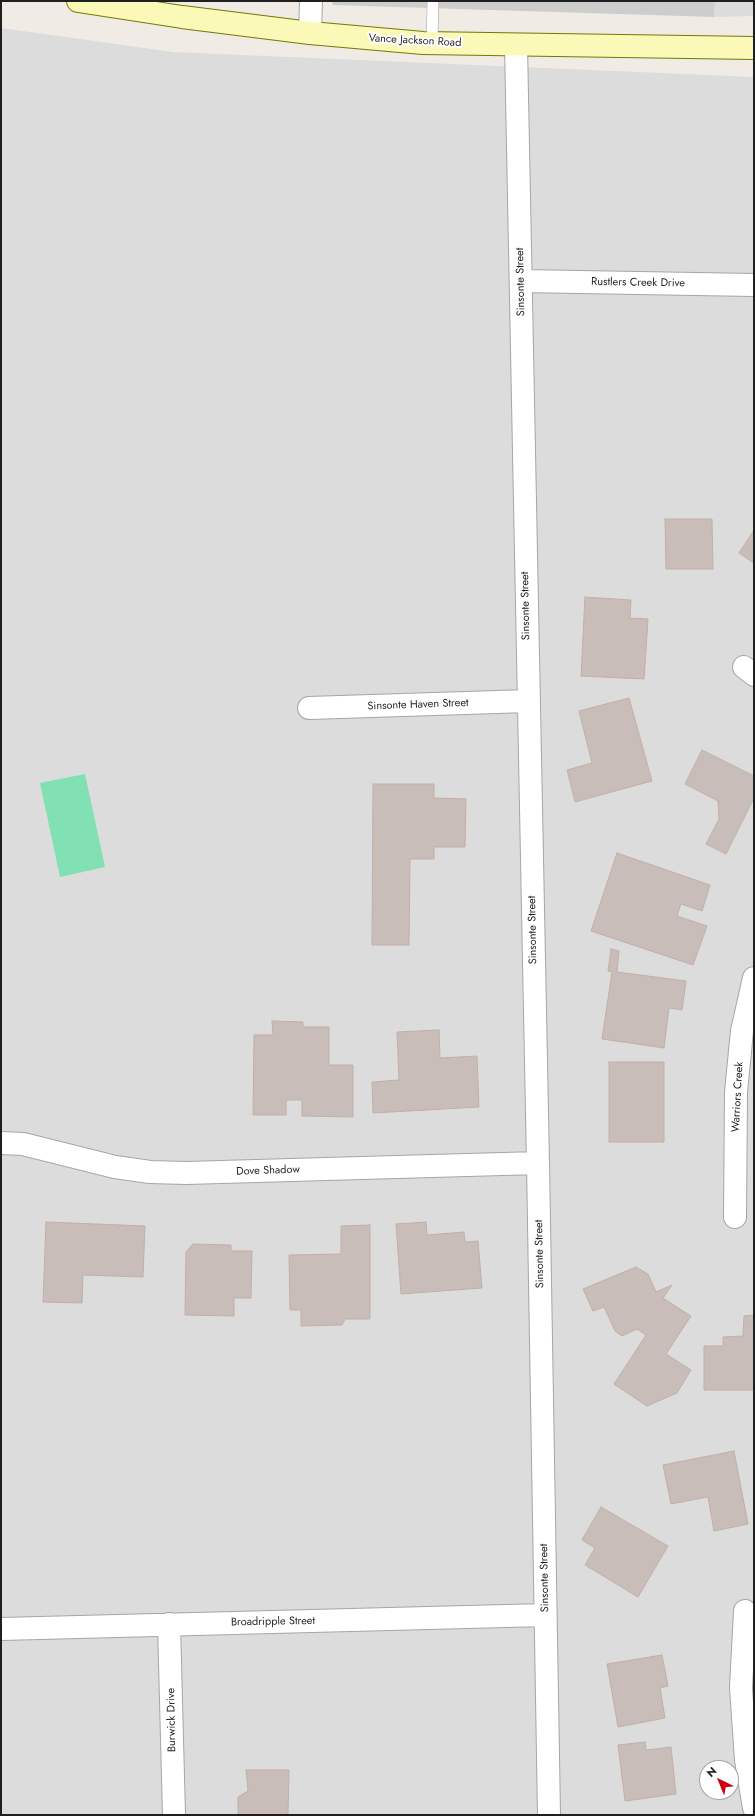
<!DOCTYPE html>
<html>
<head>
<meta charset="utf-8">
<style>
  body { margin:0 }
  #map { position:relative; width:755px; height:1816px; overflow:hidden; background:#f0ebe5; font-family:Jost,sans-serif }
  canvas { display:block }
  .frame { position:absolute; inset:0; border:2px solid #1f1f1f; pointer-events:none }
  .north { position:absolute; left:699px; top:1760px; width:40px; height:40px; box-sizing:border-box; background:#fff; border:1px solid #a5a5a5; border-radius:50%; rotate:317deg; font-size:11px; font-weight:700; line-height:16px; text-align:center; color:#1f1f1f }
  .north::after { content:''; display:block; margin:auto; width:14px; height:18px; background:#cd000f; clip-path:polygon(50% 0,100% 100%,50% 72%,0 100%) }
</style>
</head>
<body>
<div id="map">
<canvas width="755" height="1816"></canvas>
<div class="frame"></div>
<div class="north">N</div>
</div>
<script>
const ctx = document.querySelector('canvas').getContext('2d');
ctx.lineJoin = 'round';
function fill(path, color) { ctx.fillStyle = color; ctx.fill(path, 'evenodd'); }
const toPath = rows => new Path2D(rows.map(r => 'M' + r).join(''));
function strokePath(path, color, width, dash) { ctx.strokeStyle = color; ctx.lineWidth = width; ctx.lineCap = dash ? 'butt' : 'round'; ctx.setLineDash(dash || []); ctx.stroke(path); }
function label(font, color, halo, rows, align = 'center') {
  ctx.font = font + ' Jost,sans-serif'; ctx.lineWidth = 4; ctx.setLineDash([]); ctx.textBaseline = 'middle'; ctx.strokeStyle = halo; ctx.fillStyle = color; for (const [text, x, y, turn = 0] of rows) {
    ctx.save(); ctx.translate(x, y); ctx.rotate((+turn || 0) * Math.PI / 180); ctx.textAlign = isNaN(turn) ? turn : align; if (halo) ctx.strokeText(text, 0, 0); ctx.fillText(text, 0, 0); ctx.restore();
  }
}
const residential = toPath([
  [715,1,754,1,754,16,714,17],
  [1,28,173,52,754,77,754,1815,1,1815],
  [707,1768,731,1768,731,1792,707,1792]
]);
const religious = toPath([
  [332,1,715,1,714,17,333,5]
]);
const pitch = toPath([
  [85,774,105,867,60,877,40,783]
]);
const building = toPath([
  [665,519,712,519,713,569,666,569,665,519],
  [754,530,754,563,739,553,754,530],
  [585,597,631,600,630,618,648,619,644,679,581,676,585,597],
  [629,698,652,781,575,802,567,770,592,763,579,711,629,698],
  [702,750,754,776,754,798,726,854,706,844,719,819,718,801,685,784,702,750],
  [373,784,434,784,434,798,466,799,465,847,434,847,434,859,410,859,409,945,372,945,373,784],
  [617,853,710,885,702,911,681,904,677,916,707,926,693,965,591,931,617,853],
  [611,949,619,951,617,972,686,981,682,1010,669,1008,664,1048,602,1039,612,972,608,971,611,949],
  [272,1021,303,1022,303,1027,329,1027,329,1065,353,1065,353,1117,302,1116,302,1100,286,1100,286,1115,253,1115,254,1035,273,1035,272,1021],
  [439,1030,440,1058,477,1056,479,1107,373,1113,372,1082,399,1080,397,1032,439,1030],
  [609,1062,664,1062,664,1142,609,1142,609,1062],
  [46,1222,145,1226,143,1277,83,1275,82,1303,43,1302,46,1222],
  [426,1222,427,1235,464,1232,465,1242,478,1241,482,1288,401,1294,396,1224,426,1222],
  [370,1225,370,1319,345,1319,342,1325,301,1326,301,1310,290,1310,289,1255,341,1254,341,1226,370,1225],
  [193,1244,231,1245,231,1251,252,1251,251,1298,234,1298,234,1316,185,1315,186,1252,193,1244],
  [636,1267,648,1274,656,1292,672,1285,663,1298,691,1316,666,1354,691,1370,677,1393,647,1406,614,1384,646,1335,637,1329,622,1336,615,1331,604,1307,593,1311,583,1289,636,1267],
  [754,1315,754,1390,704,1390,704,1346,723,1346,723,1337,743,1336,744,1316,754,1315],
  [734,1451,748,1524,714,1531,708,1497,671,1504,663,1465,734,1451],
  [601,1507,668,1546,638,1597,585,1565,595,1548,582,1540,601,1507],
  [662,1655,668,1686,660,1688,665,1718,618,1727,607,1664,662,1655],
  [645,1742,646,1750,671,1747,676,1794,625,1801,618,1745,645,1742],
  [246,1770,289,1770,288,1815,238,1815,238,1797,248,1791,246,1770]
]);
const lane = toPath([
  [432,43,433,1]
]);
const street = toPath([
  [310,33,311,1],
  [516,45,538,1163,549,1815],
  [521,281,754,285],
  [744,667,754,675],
  [309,708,528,701],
  [1,1143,23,1144,115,1167,150,1172,186,1173,538,1163],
  [735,1217,736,1092,742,1031,754,978],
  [745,1611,741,1688,746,1760,754,1808],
  [169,1624,174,1815],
  [1,1629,545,1615]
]);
const secondary = toPath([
  [78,1,182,17,310,33,423,43,754,48]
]);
const streetNames = [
  ["Vance Jackson Road",415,41,3],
  ["Sinsonte Street",521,282,-91],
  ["Rustlers Creek Drive",638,283,1],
  ["Sinsonte Street",526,606,-91],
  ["Sinsonte Haven Street",418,705,-2],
  ["Sinsonte Street",533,930,-91],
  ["Warriors Creek",738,1097,-87],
  ["Dove Shadow",268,1171,-2],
  ["Sinsonte Street",540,1254,-91],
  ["Sinsonte Street",545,1578,-91],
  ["Broadripple Street",273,1622,-1],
  ["Burwick Drive",172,1720,-91]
];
fill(residential, '#dddcdc');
fill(religious, '#cdcdcd');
fill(pitch, '#81e0b4');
fill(building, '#c8bdb8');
strokePath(building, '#c2b0a7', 1);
strokePath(lane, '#a6a6a6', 12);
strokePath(street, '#a6a6a6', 24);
strokePath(secondary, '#757903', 24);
strokePath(lane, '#fff', 11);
strokePath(street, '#fff', 22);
strokePath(secondary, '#fbf9b8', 22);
label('11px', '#1f1f1f', '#fff', streetNames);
</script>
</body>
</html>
